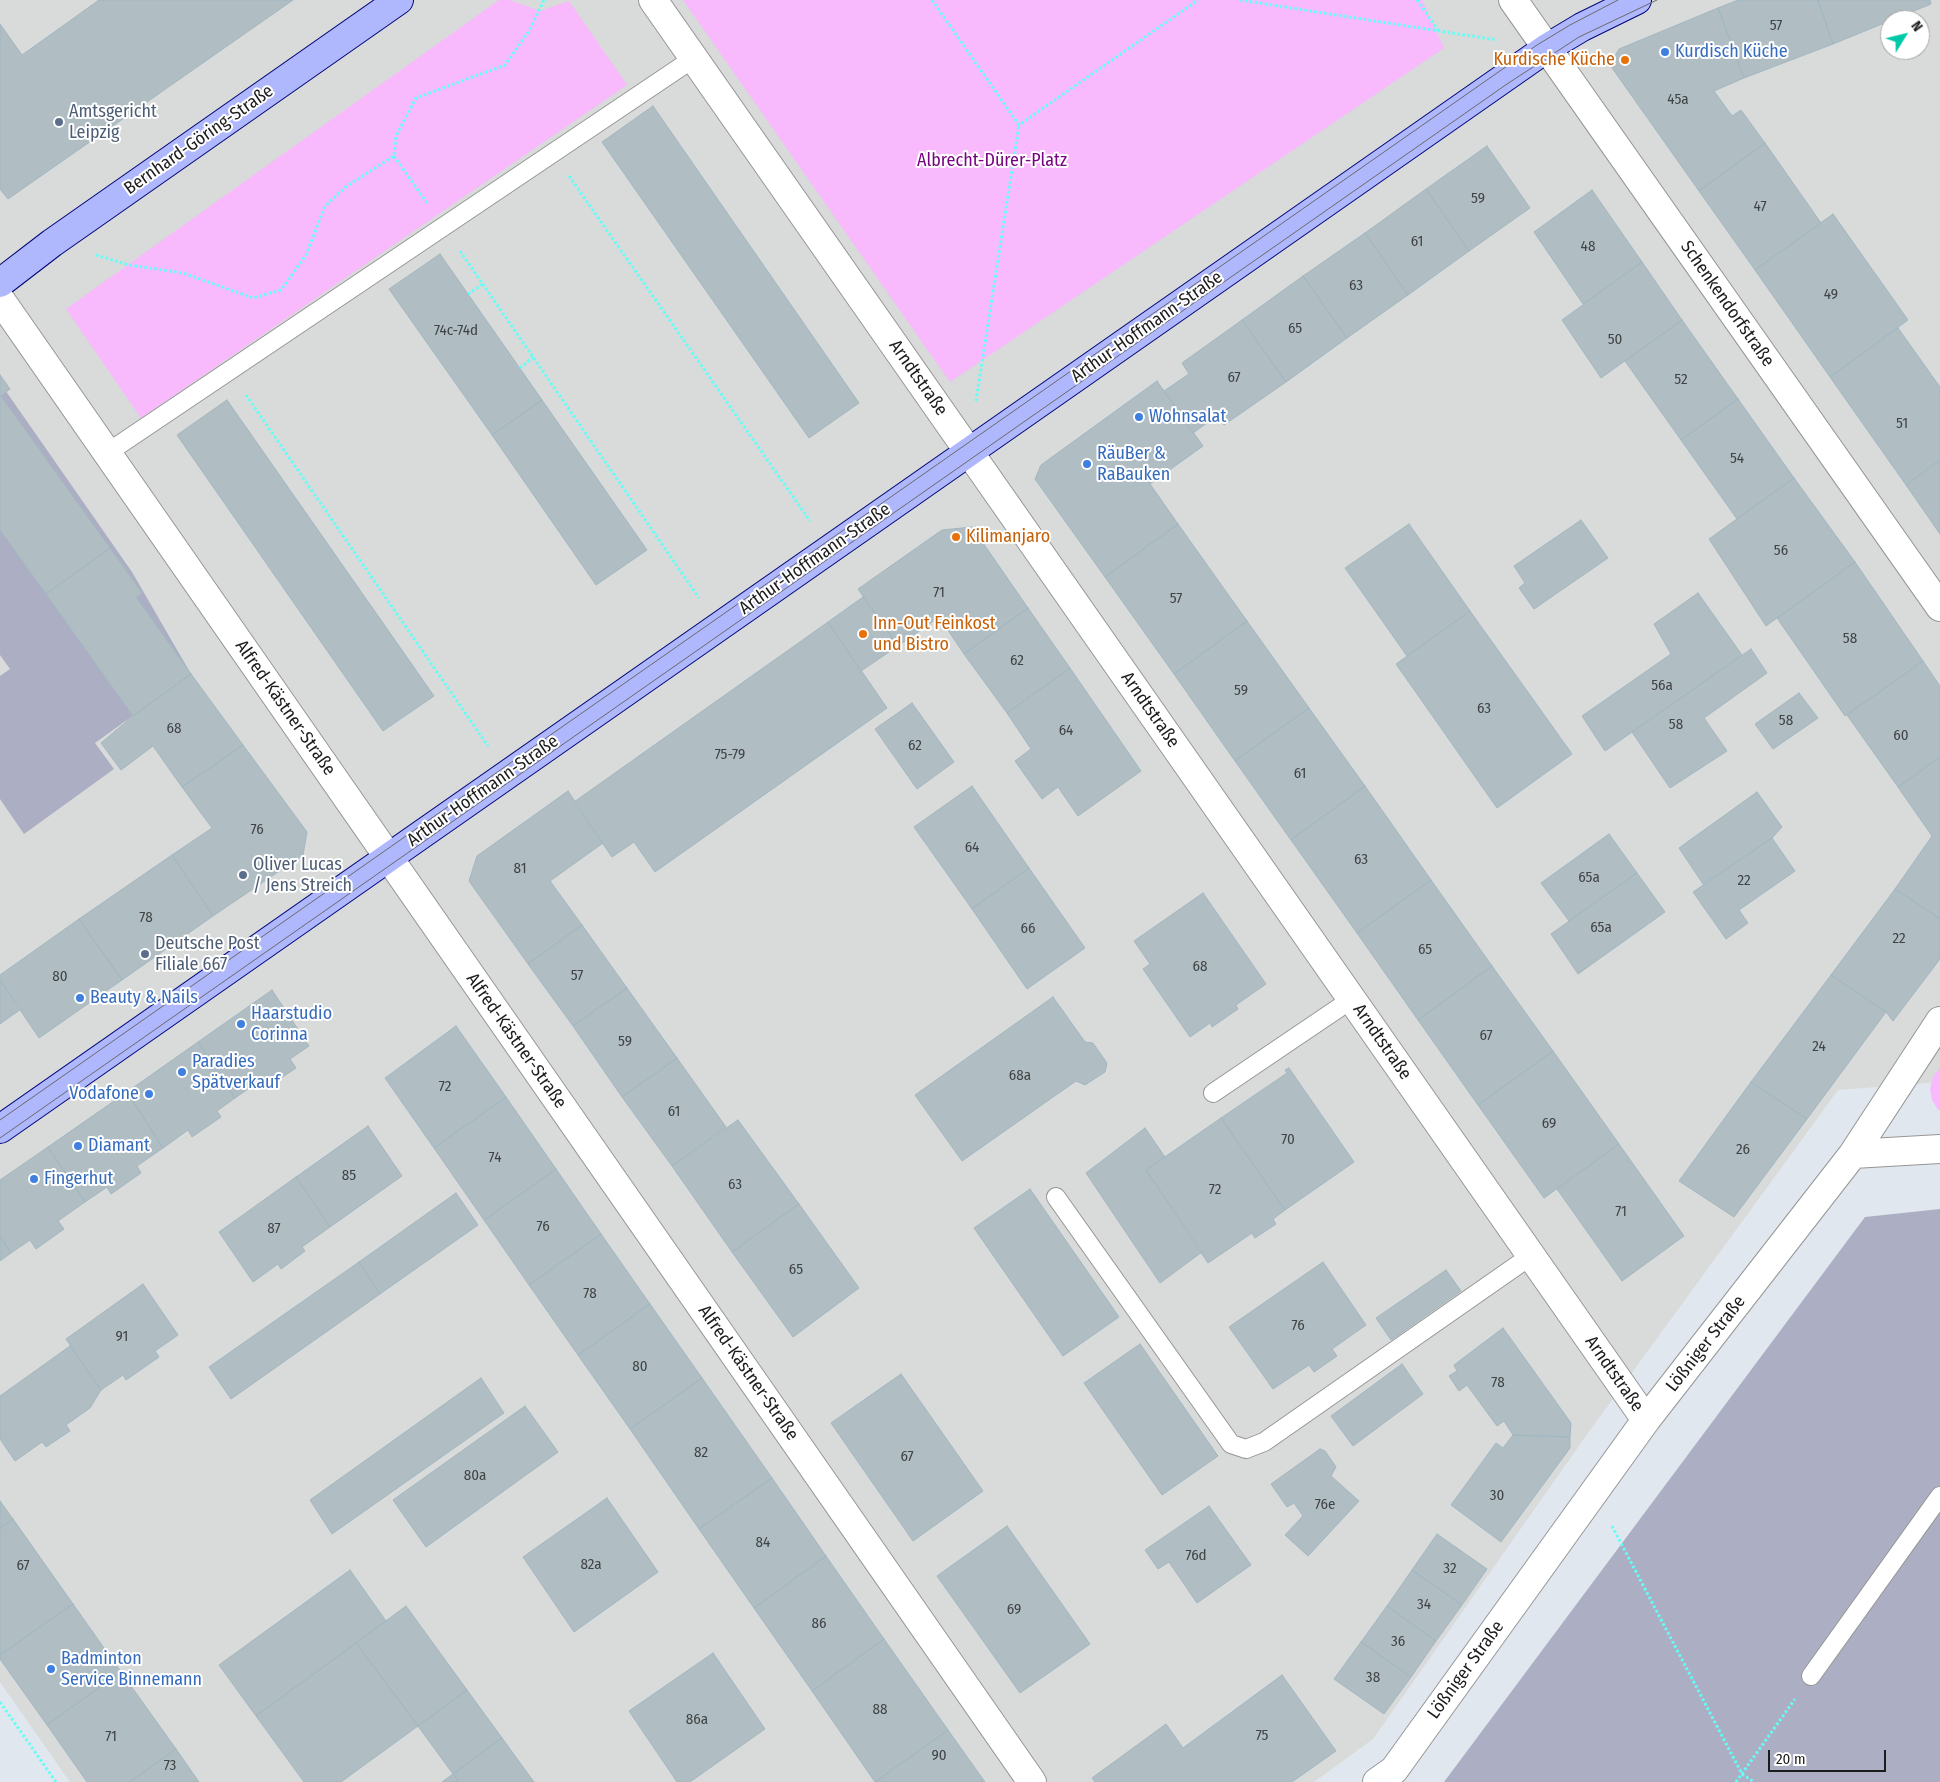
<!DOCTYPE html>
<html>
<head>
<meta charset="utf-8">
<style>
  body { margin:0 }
  #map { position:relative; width:1940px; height:1782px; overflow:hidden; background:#e1e7ee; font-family:"Fira Sans Condensed",sans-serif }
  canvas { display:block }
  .north { position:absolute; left:1880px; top:10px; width:50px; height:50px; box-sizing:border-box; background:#fff; border:1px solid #a4a4a4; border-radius:50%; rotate:54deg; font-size:14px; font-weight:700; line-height:20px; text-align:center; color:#1c1c1c }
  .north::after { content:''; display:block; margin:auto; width:18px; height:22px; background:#00c8a9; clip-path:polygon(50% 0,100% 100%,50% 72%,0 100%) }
  .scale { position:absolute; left:1768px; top:1750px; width:118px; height:22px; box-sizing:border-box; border:2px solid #1c1c1c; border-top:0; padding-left:6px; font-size:15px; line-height:18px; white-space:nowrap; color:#1c1c1c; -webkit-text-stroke:4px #fff; paint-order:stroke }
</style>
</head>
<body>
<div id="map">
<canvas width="1940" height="1782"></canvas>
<div class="north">N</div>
<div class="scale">20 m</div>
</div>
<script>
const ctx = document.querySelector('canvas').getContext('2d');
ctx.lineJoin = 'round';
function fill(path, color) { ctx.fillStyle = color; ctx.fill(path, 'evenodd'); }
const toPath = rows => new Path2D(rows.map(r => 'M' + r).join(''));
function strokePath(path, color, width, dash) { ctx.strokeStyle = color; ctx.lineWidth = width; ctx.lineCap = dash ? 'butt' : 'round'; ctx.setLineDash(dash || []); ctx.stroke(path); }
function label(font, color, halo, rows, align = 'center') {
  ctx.font = font + ' "Fira Sans Condensed",sans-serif'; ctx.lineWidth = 4; ctx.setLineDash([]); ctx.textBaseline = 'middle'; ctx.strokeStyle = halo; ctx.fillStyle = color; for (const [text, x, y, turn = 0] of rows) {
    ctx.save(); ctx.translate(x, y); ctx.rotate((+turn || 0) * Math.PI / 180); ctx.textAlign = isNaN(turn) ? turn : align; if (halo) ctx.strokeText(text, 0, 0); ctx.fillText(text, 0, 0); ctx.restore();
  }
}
const residential = toPath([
  [0,0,1940,0,1940,1082,1838,1090,1588,1433,1373,1739,1314,1782,70,1782,0,1682],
  [1890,20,1920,20,1920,50,1890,50]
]);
const construction = toPath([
  [0,386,3,387,132,572,191,674,95,743,114,769,24,834,0,799,0,676,10,669,0,655],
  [1940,1209,1940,1782,1444,1782,1865,1217]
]);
const park = toPath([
  [499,0,510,0,540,11,569,1,627,85,141,418,66,309],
  [683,0,1422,0,1444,48,950,382],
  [1940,1068,1940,1110,1938,1110,1932,1100,1930,1089,1933,1077]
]);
const building = toPath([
  [99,0,293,0,8,199,0,189,0,24,22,55,99,0],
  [1738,0,1818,0,1833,44,1744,78,1718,8,1738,0],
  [1818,0,1930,0,1931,4,1833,44,1818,0],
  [1718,8,1744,78,1714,91,1732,116,1741,110,1765,143,1699,191,1610,65,1619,49,1718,8],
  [653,106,859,403,809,438,602,142,653,106],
  [1765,143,1821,223,1755,270,1699,191,1765,143],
  [1487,146,1530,208,1469,251,1426,189,1487,146],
  [1426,189,1469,251,1408,295,1365,233,1426,189],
  [1592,190,1642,262,1583,304,1534,232,1592,190],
  [1833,214,1908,320,1830,377,1755,270,1833,214],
  [1365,233,1408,295,1347,338,1303,276,1365,233],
  [440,254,542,400,492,435,389,289,440,254],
  [1642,262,1682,320,1601,378,1562,320,1642,262],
  [1303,276,1347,338,1286,382,1242,320,1303,276],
  [1242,320,1286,382,1224,425,1218,415,1193,433,1164,391,1189,374,1182,363,1242,320],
  [1682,320,1738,399,1681,440,1625,361,1682,320],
  [1898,328,1940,387,1940,460,1906,485,1830,377,1898,328],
  [0,375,10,389,1,396,110,548,46,594,0,530,0,375],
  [1157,381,1203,446,1150,484,1178,524,1105,577,1035,479,1041,465,1157,381],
  [1738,399,1794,478,1737,519,1681,440,1738,399],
  [227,400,434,696,383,731,177,435,227,400],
  [542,400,647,550,596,585,492,435,542,400],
  [1940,460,1940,534,1906,485,1940,460],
  [1794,478,1855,562,1766,626,1709,539,1794,478],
  [1581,520,1608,558,1534,609,1519,588,1525,583,1514,566,1581,520],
  [1178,524,1247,621,1174,674,1105,577,1178,524],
  [1409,524,1470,611,1407,656,1345,568,1409,524],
  [972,527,1028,608,964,654,939,617,898,646,858,589,942,530,972,527],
  [110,548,142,593,136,597,191,674,133,716,46,594,110,548],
  [1855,562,1923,661,1845,716,1777,618,1855,562],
  [1698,593,1742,655,1605,751,1582,716,1671,654,1654,624,1698,593],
  [863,597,898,646,861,671,828,622,863,597],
  [1028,608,1070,668,1007,713,964,654,1028,608],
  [1470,611,1572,754,1497,808,1396,664,1470,611],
  [1247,621,1309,708,1235,761,1174,674,1247,621],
  [828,622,887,708,655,872,634,842,612,857,574,802,828,622],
  [1751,649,1767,673,1704,718,1727,751,1670,788,1632,732,1751,649],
  [1923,661,1940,686,1940,757,1898,787,1847,715,1923,661],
  [1070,668,1141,771,1078,816,1058,787,1042,799,1015,761,1031,749,1007,713,1070,668],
  [191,674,243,745,182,787,153,746,121,770,101,743,133,716,191,674],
  [1799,693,1818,718,1773,749,1755,724,1799,693],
  [912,703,954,762,917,789,875,729,912,703],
  [1309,708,1365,786,1291,840,1235,761,1309,708],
  [243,745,307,832,303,855,213,916,172,855,212,828,182,787,243,745],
  [1940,757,1940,919,1895,889,1932,836,1898,787,1940,757],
  [972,786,1029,868,972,909,914,827,972,786],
  [1365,786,1431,880,1357,933,1291,840,1365,786],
  [568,791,603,843,550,881,582,925,528,964,469,881,477,856,568,791],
  [1757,792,1782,827,1772,838,1703,884,1679,848,1757,792],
  [1609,834,1637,873,1569,921,1541,883,1609,834],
  [1772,838,1795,871,1739,910,1748,923,1726,939,1693,892,1772,838],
  [172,855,213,916,122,980,79,919,172,855],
  [1029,868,1085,948,1027,989,972,909,1029,868],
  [1637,873,1665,912,1578,974,1551,934,1637,873],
  [1431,880,1492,966,1418,1020,1357,933,1431,880],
  [1895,889,1940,919,1940,959,1893,1021,1886,1012,1831,975,1895,889],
  [1203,893,1266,984,1236,1005,1238,1009,1212,1027,1210,1023,1190,1037,1143,969,1150,964,1134,941,1203,893],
  [79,919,122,980,39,1038,0,980,0,975,79,919],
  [582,925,627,988,573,1026,528,964,582,925],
  [1492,966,1553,1051,1478,1105,1418,1020,1492,966],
  [1831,975,1886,1012,1807,1119,1751,1082,1831,975],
  [0,980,21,1009,0,1024,0,980],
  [627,988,677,1058,622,1097,573,1026,627,988],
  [272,990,309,1046,290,1059,296,1068,263,1090,258,1082,235,1098,198,1042,272,990],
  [1053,997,1085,1042,1093,1043,1107,1063,1105,1072,1085,1085,1076,1081,962,1161,915,1095,1053,997],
  [456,1026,506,1097,434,1148,385,1078,456,1026],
  [198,1042,235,1098,217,1111,221,1117,192,1137,188,1130,163,1148,127,1092,198,1042],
  [1553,1051,1619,1144,1544,1198,1478,1105,1553,1051],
  [677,1058,726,1127,672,1166,622,1097,677,1058],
  [1289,1068,1354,1162,1285,1210,1221,1118,1287,1073,1285,1070,1289,1068],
  [1751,1082,1807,1119,1734,1217,1679,1181,1751,1082],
  [127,1092,163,1148,137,1166,141,1173,111,1194,107,1187,85,1202,48,1147,127,1092],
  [506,1097,556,1169,484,1220,434,1148,506,1097],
  [1221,1118,1285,1210,1273,1219,1276,1224,1255,1238,1252,1233,1208,1263,1146,1170,1221,1118],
  [738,1120,799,1204,732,1252,672,1166,738,1120],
  [368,1126,402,1176,330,1227,296,1177,368,1126],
  [1145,1128,1165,1157,1146,1170,1202,1252,1160,1283,1086,1173,1145,1128],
  [1619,1144,1684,1236,1622,1281,1557,1189,1619,1144],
  [48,1147,85,1202,58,1221,64,1229,36,1249,30,1240,11,1253,0,1237,0,1180,48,1147],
  [556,1169,601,1234,529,1285,484,1220,556,1169],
  [296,1177,330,1227,302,1247,305,1251,281,1269,278,1264,253,1282,219,1232,296,1177],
  [1030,1189,1119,1317,1063,1356,974,1228,1030,1189],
  [456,1193,478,1225,380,1294,359,1262,456,1193],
  [799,1204,859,1288,793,1337,732,1252,799,1204],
  [601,1234,650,1304,578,1355,529,1285,601,1234],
  [0,1237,11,1253,0,1261,0,1237],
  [359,1262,380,1294,231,1399,209,1367,359,1262],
  [1323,1262,1366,1325,1332,1349,1337,1356,1314,1372,1309,1365,1273,1389,1229,1327,1323,1262],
  [1446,1270,1461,1291,1391,1340,1376,1318,1446,1270],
  [143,1284,178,1335,155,1351,159,1357,126,1380,123,1375,101,1390,66,1339,143,1284],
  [650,1304,702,1378,630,1429,578,1355,650,1304],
  [1503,1328,1571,1423,1570,1437,1513,1435,1504,1421,1497,1426,1467,1385,1459,1391,1449,1376,1457,1371,1454,1365,1503,1328],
  [1140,1344,1218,1456,1162,1495,1084,1383,1140,1344],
  [70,1346,101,1390,90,1408,66,1425,70,1431,46,1447,42,1442,15,1461,0,1439,0,1396,70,1346],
  [1402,1364,1423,1394,1353,1446,1331,1416,1402,1364],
  [901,1374,983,1491,913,1541,831,1423,901,1374],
  [481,1378,504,1413,332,1534,310,1500,481,1378],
  [702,1378,772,1478,699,1529,630,1429,702,1378],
  [525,1406,558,1452,426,1547,393,1500,525,1406],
  [1513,1435,1570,1437,1570,1448,1501,1542,1451,1505,1496,1443,1503,1448,1513,1435],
  [1320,1449,1325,1451,1336,1467,1331,1476,1359,1501,1308,1556,1285,1535,1303,1516,1294,1503,1287,1507,1271,1484,1320,1449],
  [772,1478,826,1556,754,1608,699,1529,772,1478],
  [607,1498,658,1572,574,1632,523,1557,607,1498],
  [0,1501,13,1519,0,1528,0,1501],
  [1209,1506,1251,1565,1197,1603,1169,1562,1158,1569,1145,1550,1209,1506],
  [13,1519,73,1604,0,1655,0,1528,13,1519],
  [1007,1526,1090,1644,1020,1693,937,1576,1007,1526],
  [1437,1534,1487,1569,1462,1605,1412,1570,1437,1534],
  [826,1556,884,1639,812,1691,754,1608,826,1556],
  [350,1570,386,1621,256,1716,219,1665,350,1570],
  [1412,1570,1462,1605,1436,1641,1387,1606,1412,1570],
  [73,1604,121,1672,47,1725,0,1659,0,1655,73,1604],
  [406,1606,467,1690,418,1726,356,1643,406,1606],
  [1387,1606,1436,1641,1411,1677,1361,1642,1387,1606],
  [884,1639,948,1730,875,1782,812,1691,884,1639],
  [1361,1642,1411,1677,1384,1714,1334,1679,1361,1642],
  [356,1643,418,1726,341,1782,304,1782,256,1716,356,1643],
  [713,1653,765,1729,690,1782,677,1782,629,1711,713,1653],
  [121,1672,176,1749,130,1782,87,1782,47,1725,121,1672],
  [1282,1675,1336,1751,1292,1782,1095,1782,1092,1778,1166,1724,1183,1748,1282,1675],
  [467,1690,502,1738,453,1774,418,1726,467,1690],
  [948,1730,985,1782,875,1782,948,1730],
  [502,1738,534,1782,459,1782,453,1774,502,1738],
  [176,1749,199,1782,130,1782,176,1749],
  [453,1774,459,1782,442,1782,453,1774]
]);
const path = toPath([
  [932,0,1019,125,1198,0],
  [1240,0,1497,40],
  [1417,0,1438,30],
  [394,156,427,203],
  [569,176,810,521],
  [460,251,699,598],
  [96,255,129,265,183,273,253,298,281,290,306,255,325,206,347,186,394,156,396,136,416,98,505,65,529,31,544,0],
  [468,294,483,284],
  [520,368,533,357],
  [246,395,488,746],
  [976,401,1019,125],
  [1612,1526,1742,1774,1754,1782],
  [0,1702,56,1782],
  [1736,1782,1795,1699]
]);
const lane = toPath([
  [107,453,694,58],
  [1213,1093,1352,999],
  [1056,1197,1231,1444,1246,1449,1264,1442,1532,1255],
  [1811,1676,1940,1496]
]);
const street = toPath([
  [653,0,1646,1420],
  [1513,0,1940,607],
  [0,299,1032,1782],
  [1853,1154,1940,1149],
  [1377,1782,1394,1770,1646,1420,1853,1154,1940,1021]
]);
const secondary = toPath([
  [0,283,52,243,399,0],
  [0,1129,1547,48,1582,27,1637,0]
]);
const tram = toPath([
  [0,1120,1537,45,1570,25,1618,0],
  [0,1138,1507,84,1579,37,1657,0]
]);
const markers = [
  [1665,52,5,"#3f7fe0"],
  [1625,60,5,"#e8710a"],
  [59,122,5,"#5c6f8a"],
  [1139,417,5,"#3f7fe0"],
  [1087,464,5,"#3f7fe0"],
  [956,537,5,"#e8710a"],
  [863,634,5,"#e8710a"],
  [243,875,5,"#5c6f8a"],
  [145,954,5,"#5c6f8a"],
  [80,998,5,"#3f7fe0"],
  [241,1024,5,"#3f7fe0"],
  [182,1072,5,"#3f7fe0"],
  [149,1094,5,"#3f7fe0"],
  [78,1146,5,"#3f7fe0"],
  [34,1179,5,"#3f7fe0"],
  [51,1669,5,"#3f7fe0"]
];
const numberNames = [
  ["57",1776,26],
  ["45a",1678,100],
  ["59",1478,199],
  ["47",1760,207],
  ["61",1417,242],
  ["48",1588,247],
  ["63",1356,286],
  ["49",1831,295],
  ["65",1295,329],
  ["74c-74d",456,331],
  ["50",1615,340],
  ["67",1234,378],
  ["52",1681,380],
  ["51",1902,424],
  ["54",1737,459],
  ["56",1781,551],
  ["71",939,593],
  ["57",1176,599],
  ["58",1850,639],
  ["62",1017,661],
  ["56a",1662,686],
  ["59",1241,691],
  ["63",1484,709],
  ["58",1786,721],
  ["58",1676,725],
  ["68",174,729],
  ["64",1066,731],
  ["60",1901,736],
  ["62",915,746],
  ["75-79",730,755],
  ["61",1300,774],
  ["76",257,830],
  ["64",972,848],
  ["63",1361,860],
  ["81",520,869],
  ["65a",1589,878],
  ["22",1744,881],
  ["78",146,918],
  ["65a",1601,928],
  ["66",1028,929],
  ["22",1899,939],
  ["65",1425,950],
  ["68",1200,967],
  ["57",577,976],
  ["80",60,977],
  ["67",1486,1036],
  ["59",625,1042],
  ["24",1819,1047],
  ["68a",1020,1076],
  ["72",445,1087],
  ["61",674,1112],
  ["69",1549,1124],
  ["70",1288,1140],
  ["26",1743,1150],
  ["74",495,1158],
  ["85",349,1176],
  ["63",735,1185],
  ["72",1215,1190],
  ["71",1621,1212],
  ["76",543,1227],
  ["87",274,1229],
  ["65",796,1270],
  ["78",590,1294],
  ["76",1298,1326],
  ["91",122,1337],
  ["80",640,1367],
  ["78",1498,1383],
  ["82",701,1453],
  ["67",907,1457],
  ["80a",475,1476],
  ["30",1497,1496],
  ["76e",1325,1505],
  ["84",763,1543],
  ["76d",1196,1556],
  ["82a",591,1565],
  ["67",23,1566],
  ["32",1450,1569],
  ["34",1424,1605],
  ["69",1014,1610],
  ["86",819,1624],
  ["36",1398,1642],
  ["38",1373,1678],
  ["88",880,1710],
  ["86a",697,1720],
  ["75",1262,1736],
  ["71",111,1737],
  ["90",939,1756],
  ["73",170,1766]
];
const shopNames = [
  ["Kurdisch Küche",1675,52],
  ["Wohnsalat",1149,417],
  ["RäuBer &",1097,454],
  ["RaBauken",1097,475],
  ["Beauty & Nails",90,998],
  ["Haarstudio",251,1014],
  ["Corinna",251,1035],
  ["Paradies",192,1062],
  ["Spätverkauf",192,1083],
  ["Vodafone",139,1094,"right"],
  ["Diamant",88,1146],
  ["Fingerhut",44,1179],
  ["Badminton",61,1659],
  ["Service Binnemann",61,1680]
];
const foodNames = [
  ["Kurdische Küche",1615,60,"right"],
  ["Kilimanjaro",966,537],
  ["Inn-Out Feinkost",873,624],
  ["und Bistro",873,645]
];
const serviceNames = [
  ["Amtsgericht",69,112],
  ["Leipzig",69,133],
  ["Oliver Lucas",253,865],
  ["/ Jens Streich",253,886],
  ["Deutsche Post",155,944],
  ["Filiale 667",155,965]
];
const streetNames = [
  ["Bernhard-Göring-Straße",199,140,-35],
  ["Schenkendorfstraße",1727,304,55],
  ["Arthur-Hoffmann-Straße",1147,327,-35],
  ["Arndtstraße",918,378,55],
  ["Arthur-Hoffmann-Straße",815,559,-35],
  ["Alfred-Kästner-Straße",285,708,55],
  ["Arndtstraße",1150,710,55],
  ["Arthur-Hoffmann-Straße",483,791,-35],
  ["Alfred-Kästner-Straße",516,1041,55],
  ["Arndtstraße",1382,1042,55],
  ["Lößniger Straße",1706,1344,-52],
  ["Alfred-Kästner-Straße",748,1373,55],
  ["Arndtstraße",1614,1374,55],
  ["Lößniger Straße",1466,1670,-54]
];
const parkNames = [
  ["Albrecht-Dürer-Platz",992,161]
];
fill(residential, '#d9dada');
fill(construction, '#acafc3');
fill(park, '#f8b9fd');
fill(building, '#b0bdc2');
strokePath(building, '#a2b8c1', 1);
strokePath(lane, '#969696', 20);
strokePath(street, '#969696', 30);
strokePath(secondary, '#000676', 30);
strokePath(path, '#61fff7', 3, [2.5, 2.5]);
strokePath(lane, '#fff', 18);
strokePath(street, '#fff', 28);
strokePath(secondary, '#afb7fd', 28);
strokePath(tram, '#6a6a6a', 1);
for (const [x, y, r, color] of markers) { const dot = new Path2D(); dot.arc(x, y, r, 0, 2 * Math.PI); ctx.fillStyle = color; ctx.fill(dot); strokePath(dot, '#fff', 2); }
label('15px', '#414446', null, numberNames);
label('18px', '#366cbe', '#fff', shopNames, 'left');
label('18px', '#c56008', '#fff', foodNames, 'left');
label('18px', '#4e5e75', '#fff', serviceNames, 'left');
label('18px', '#1c1c1c', '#fff', streetNames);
label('18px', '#770480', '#fff', parkNames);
</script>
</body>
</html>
